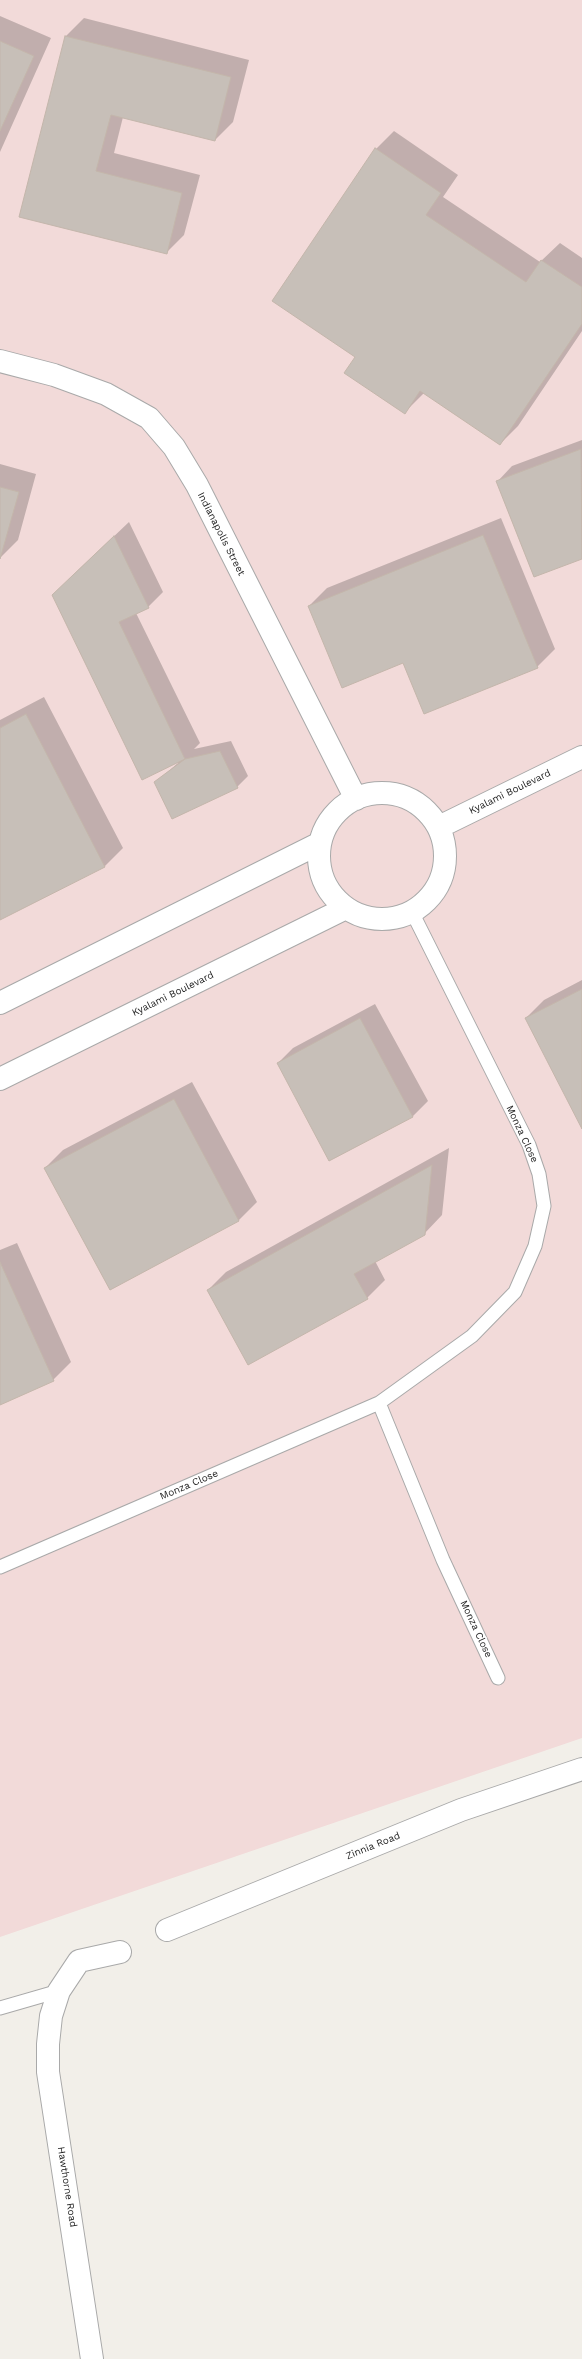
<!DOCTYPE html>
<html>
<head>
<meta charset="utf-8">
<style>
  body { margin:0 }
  canvas { display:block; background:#f2efe9 }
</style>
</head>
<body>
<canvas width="582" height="2359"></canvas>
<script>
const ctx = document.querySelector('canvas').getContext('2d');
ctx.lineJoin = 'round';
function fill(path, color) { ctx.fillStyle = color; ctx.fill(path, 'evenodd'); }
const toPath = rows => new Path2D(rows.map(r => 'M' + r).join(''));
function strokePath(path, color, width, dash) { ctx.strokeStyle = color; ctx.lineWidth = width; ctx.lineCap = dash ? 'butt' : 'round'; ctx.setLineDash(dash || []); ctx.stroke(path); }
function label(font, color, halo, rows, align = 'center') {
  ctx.font = font + ' "Work Sans",sans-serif'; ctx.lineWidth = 3; ctx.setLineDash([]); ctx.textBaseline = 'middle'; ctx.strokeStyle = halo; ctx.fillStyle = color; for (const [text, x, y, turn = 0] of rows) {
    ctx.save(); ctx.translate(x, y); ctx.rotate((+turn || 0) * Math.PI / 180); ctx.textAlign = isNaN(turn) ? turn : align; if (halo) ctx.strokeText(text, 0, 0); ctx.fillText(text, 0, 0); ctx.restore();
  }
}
const commercial = toPath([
  [0,0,582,0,582,1738,0,1937]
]);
const shadow = toPath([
  [0,16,51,38,0,152],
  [84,18,249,60,233,122,215,140,123,117,114,153,200,175,184,235,166,253,21,217,66,36],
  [394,131,458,175,443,197,540,262,560,243,582,258,582,331,518,426,500,444,424,393,405,412,356,356,376,149],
  [582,440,582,558,534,576,497,482,512,466],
  [0,464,36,474,18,540,0,558],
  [501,518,555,649,537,667,404,662,309,606,327,588],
  [129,522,163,592,148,607,136,613,200,743,194,749,231,741,248,776,237,787,156,782,178,763,68,580],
  [44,697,123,848,105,866,0,919,0,720],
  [582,980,582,1127,526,1018,544,1000],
  [375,1004,428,1101,413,1116,330,1160,278,1063,293,1048],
  [192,1082,257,1202,239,1220,110,1289,45,1168,63,1150],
  [449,1148,442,1215,424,1234,375,1261,385,1280,367,1298,208,1290,226,1272],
  [17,1243,71,1362,53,1380,0,1404,0,1250]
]);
const building = toPath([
  [65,36,231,77,215,141,111,115,96,171,182,193,167,254,19,217,65,36],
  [0,41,34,56,0,131,0,41],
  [375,148,441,193,426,215,526,282,541,260,582,287,582,324,500,445,420,391,405,414,344,373,355,357,272,301,375,148],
  [581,449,582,559,534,577,496,481,581,449],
  [0,487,19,492,0,559,0,487],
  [483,535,538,668,424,714,403,663,342,688,308,606,483,535],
  [114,536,149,608,119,622,185,759,142,780,52,595,114,536],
  [26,714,105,867,0,920,0,728,26,714],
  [220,751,238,788,172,819,154,782,185,759,220,751],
  [582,989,582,1129,525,1018,582,989],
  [360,1018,413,1117,329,1161,277,1063,360,1018],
  [174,1099,239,1221,110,1290,44,1168,174,1099],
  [432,1165,425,1235,354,1274,368,1299,248,1365,207,1290,432,1165],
  [0,1262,54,1381,0,1405,0,1262]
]);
const lane = toPath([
  [379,1403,443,1560,498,1678],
  [0,1567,379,1403,472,1336,515,1292,535,1246,544,1206,539,1174,529,1145,412,912],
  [0,2008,59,1991]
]);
const street = toPath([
  [0,361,54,375,106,394,149,418,174,447,197,485,356,799],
  '319 856a63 63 0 1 1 126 0a63 63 0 1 1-126 0Z',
  [439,827,582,757],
  [0,1003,320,843],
  [0,1079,346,908],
  [167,1930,461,1810,582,1769],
  [92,2359,48,2072,48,2044,51,2016,59,1991,79,1961,120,1952]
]);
const streetNames = [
  ["Indianapolis Street",221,534,63],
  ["Kyalami Boulevard",510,792,-26],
  ["Kyalami Boulevard",173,994,-26],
  ["Monza Close",522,1134,65],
  ["Monza Close",189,1485,-23],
  ["Monza Close",476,1629,65],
  ["Zinnia Road",373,1846,-22],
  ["Hawthorne Road",67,2187,81]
];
fill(commercial, '#f2dad9');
fill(shadow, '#0003');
fill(building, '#c7bfb8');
strokePath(building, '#c4b6ab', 1);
strokePath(lane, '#a9a9a9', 15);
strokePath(street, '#a9a9a9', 24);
strokePath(lane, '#fff', 13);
strokePath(street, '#fff', 22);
label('10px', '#222', '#fff', streetNames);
</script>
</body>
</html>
